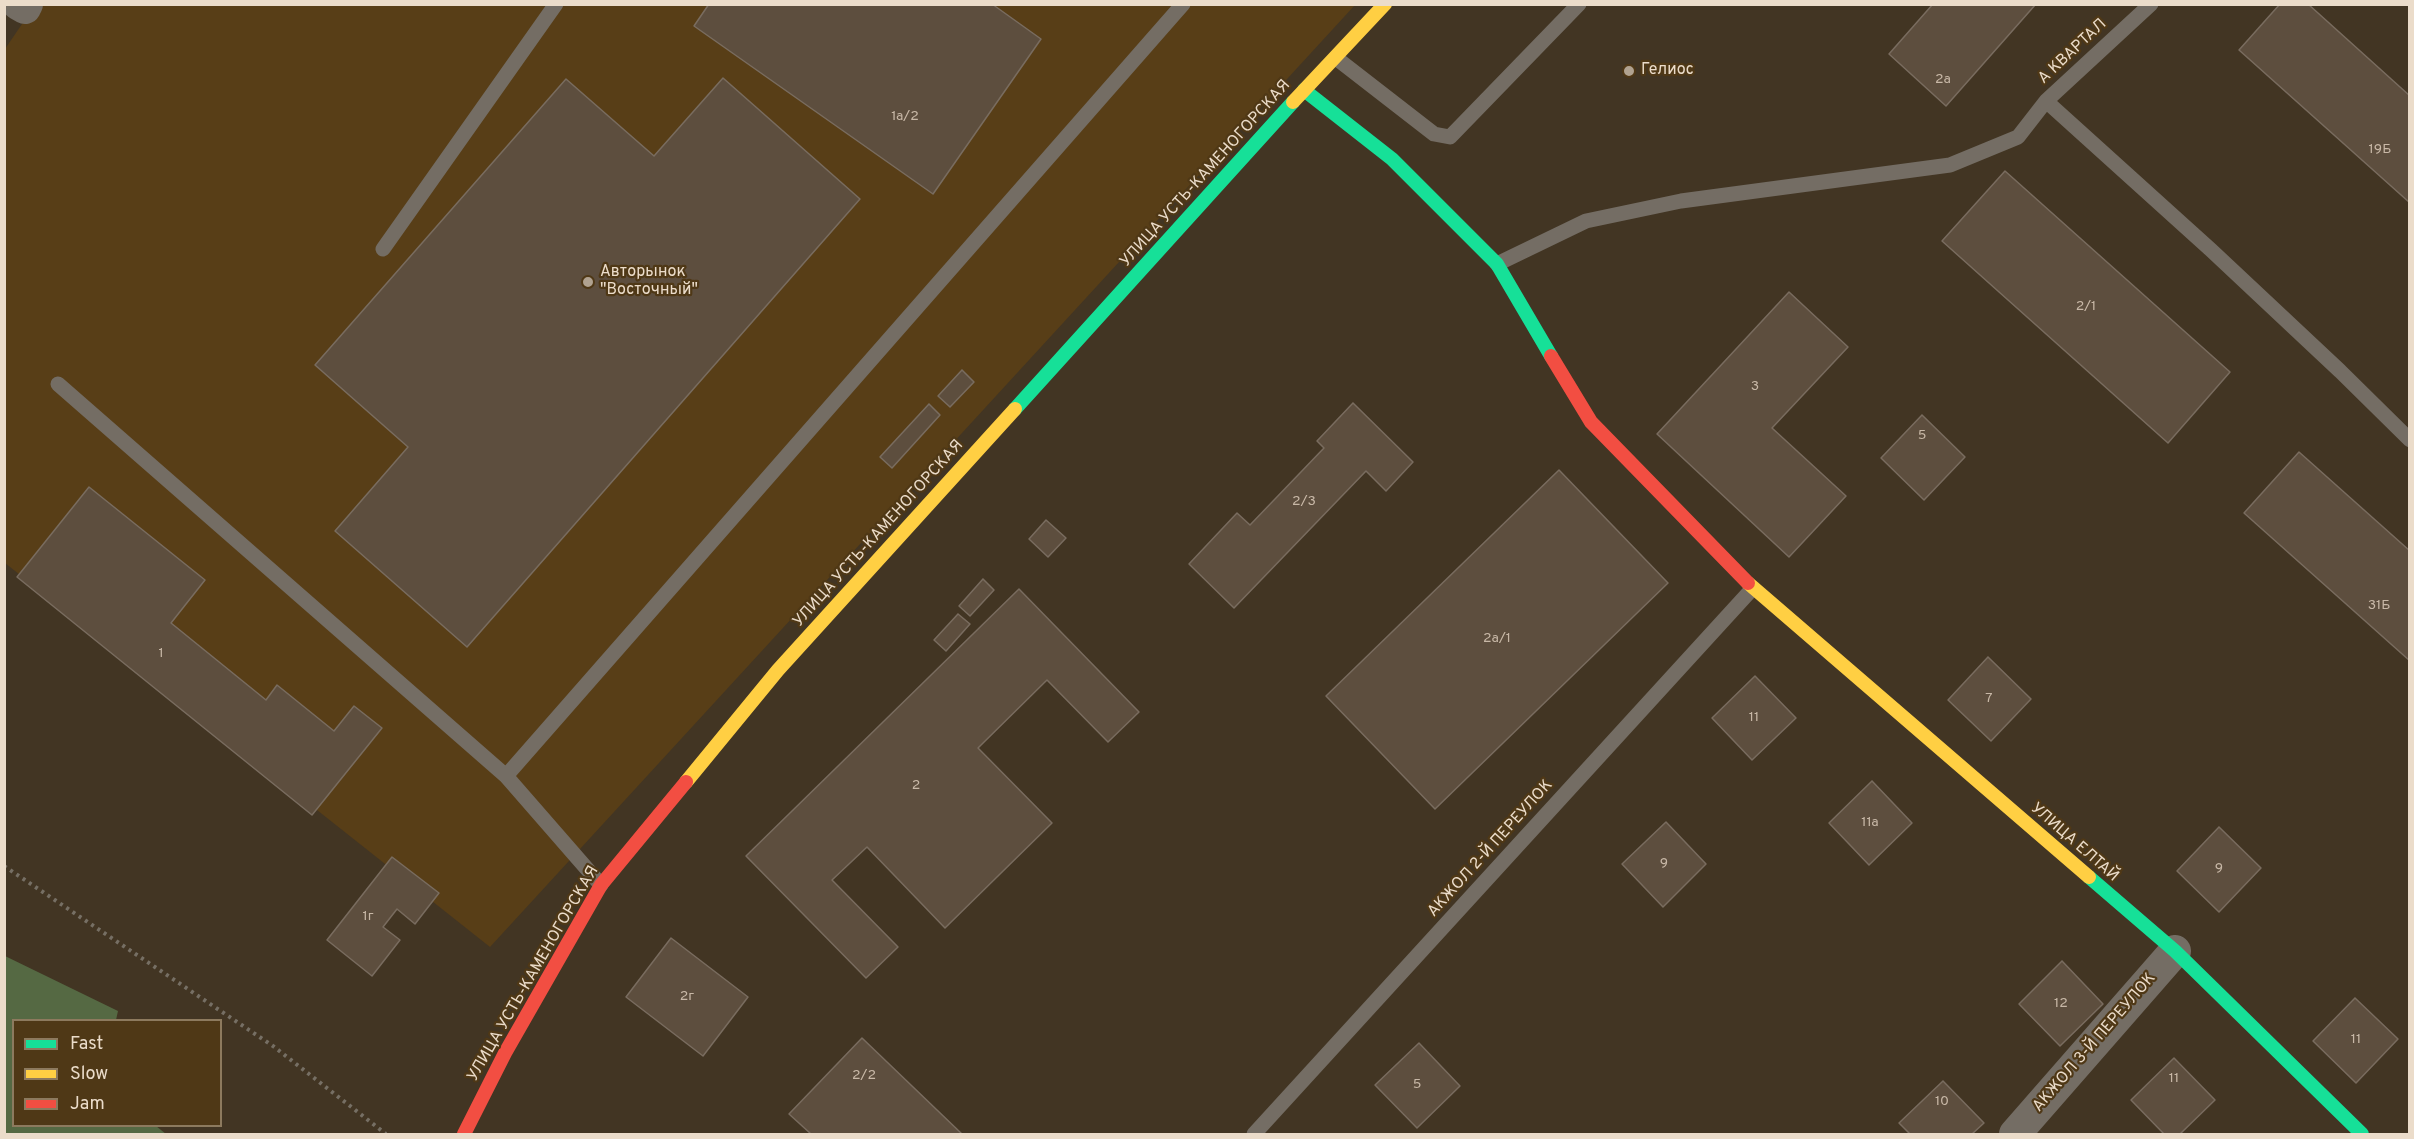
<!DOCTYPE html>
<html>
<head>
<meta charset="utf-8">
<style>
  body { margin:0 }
  #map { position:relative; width:2414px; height:1139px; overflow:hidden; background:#423523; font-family:Overpass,sans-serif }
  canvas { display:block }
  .frame { position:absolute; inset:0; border:6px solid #ebdcca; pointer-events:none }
  .legend { position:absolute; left:12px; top:1019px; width:210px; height:108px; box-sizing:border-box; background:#4f3816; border:2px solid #8d7a5e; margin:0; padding:8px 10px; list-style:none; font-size:18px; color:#ebdcca }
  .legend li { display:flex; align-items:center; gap:12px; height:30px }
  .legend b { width:30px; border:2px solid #8d7a5e }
</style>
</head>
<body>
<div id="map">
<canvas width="2414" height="1139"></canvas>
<div class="frame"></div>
<ul class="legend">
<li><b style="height:8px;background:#16e098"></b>Fast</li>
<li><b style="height:8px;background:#ffcf43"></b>Slow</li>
<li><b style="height:8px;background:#f24e42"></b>Jam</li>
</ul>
</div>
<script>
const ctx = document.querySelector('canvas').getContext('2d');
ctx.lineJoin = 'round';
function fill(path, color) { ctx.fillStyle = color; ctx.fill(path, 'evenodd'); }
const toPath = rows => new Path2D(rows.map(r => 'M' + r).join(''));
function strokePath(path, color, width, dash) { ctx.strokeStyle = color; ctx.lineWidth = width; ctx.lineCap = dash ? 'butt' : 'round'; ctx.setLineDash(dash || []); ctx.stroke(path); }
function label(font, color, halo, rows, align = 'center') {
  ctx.font = font + ' Overpass,sans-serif'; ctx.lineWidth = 4.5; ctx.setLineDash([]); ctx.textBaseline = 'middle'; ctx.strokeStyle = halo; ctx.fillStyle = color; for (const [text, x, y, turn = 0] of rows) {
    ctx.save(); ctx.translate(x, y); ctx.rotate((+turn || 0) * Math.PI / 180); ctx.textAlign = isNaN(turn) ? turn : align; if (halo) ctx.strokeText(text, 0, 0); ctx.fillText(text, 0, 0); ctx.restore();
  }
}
const built = toPath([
  [35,5,1355,5,490,947,5,563,5,49]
]);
const green = toPath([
  [5,956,118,1011,116,1020,14,1020,14,1126,156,1126,166,1134,5,1134]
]);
const building = toPath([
  [709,4,992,4,1041,39,933,194,694,26,709,4],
  [1933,4,2036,4,1946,106,1889,54,1933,4],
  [2280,4,2308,4,2410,96,2410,203,2239,50,2280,4],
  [723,78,860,199,467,647,335,531,408,447,315,365,566,79,654,156,723,78],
  [2005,171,2230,372,2168,443,1942,241,2005,171],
  [1789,292,1848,347,1772,428,1846,496,1789,557,1657,434,1789,292],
  [962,370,974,382,950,407,938,396,962,370],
  [1353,403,1413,462,1386,491,1366,471,1234,608,1189,564,1237,513,1250,525,1324,448,1317,441,1353,403],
  [929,404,940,415,892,468,880,457,929,404],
  [1922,415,1965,457,1924,500,1881,458,1922,415],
  [2299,452,2410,551,2410,661,2244,513,2299,452],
  [1559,470,1668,583,1435,809,1326,696,1559,470],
  [89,487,205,580,171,623,266,700,277,685,334,731,354,706,382,728,312,815,17,577,89,487],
  [1046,520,1066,538,1048,557,1029,539,1046,520],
  [983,579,994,590,970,616,959,606,983,579],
  [1019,589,1139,712,1108,742,1047,680,978,748,1052,823,945,928,867,847,832,880,898,947,866,978,746,856,1019,589],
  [958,614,970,624,946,651,934,640,958,614],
  [1988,657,2031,699,1991,741,1948,700,1988,657],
  [1755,676,1796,718,1752,760,1712,718,1755,676],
  [1872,781,1912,823,1869,865,1829,823,1872,781],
  [1666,822,1706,864,1663,907,1622,864,1666,822],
  [2219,827,2261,868,2219,912,2177,871,2219,827],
  [392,857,439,893,415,924,397,909,383,927,400,940,372,976,327,940,392,857],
  [671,938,748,997,703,1056,626,997,671,938],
  [2062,961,2103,1004,2060,1046,2019,1004,2062,961],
  [2355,998,2398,1039,2356,1083,2313,1041,2355,998],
  [862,1038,962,1134,811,1134,789,1114,862,1038],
  [1419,1043,1460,1086,1417,1128,1375,1085,1419,1043],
  [2174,1058,2215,1100,2180,1134,2164,1134,2131,1100,2174,1058],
  [1943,1081,1984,1123,1972,1134,1910,1134,1899,1123,1943,1081]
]);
const path = toPath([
  [4,866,273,1046,386,1134]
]);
const lane = toPath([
  [1336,58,1434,134,1450,137,1579,4],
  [2046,101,2211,250,2340,371,2410,440],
  [383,249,556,4],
  [1497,264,1586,221,1681,201,1950,165,2018,137,2046,101,2151,4],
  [58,384,506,776,601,885],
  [506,776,1183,4],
  [1254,1134,1753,588]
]);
const street = toPath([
  [18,4,25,8,27,4],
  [2015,1134,2175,951]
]);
const fast = toPath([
  [1304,90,1392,159,1497,264,1551,356],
  [1015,409,1293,102],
  [2089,877,2175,951,2362,1134]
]);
const slow = toPath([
  [1293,102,1385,4],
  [1748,583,2089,877],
  [686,782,778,670,1015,409]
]);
const jam = toPath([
  [1551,356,1591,422,1748,583],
  [464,1134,505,1053,601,885,686,782]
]);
const markers = [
  [1629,71,6,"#b0a290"],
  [588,282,6,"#b0a290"]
];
const numberNames = [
  ["2а",1943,80],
  ["1а/2",905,117],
  ["19Б",2380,150],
  ["2/1",2086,307],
  ["3",1755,387],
  ["5",1922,436],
  ["2/3",1304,502],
  ["31Б",2379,606],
  ["2а/1",1497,639],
  ["1",161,654],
  ["7",1989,699],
  ["11",1754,718],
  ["2",916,786],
  ["11а",1870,823],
  ["9",1664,864],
  ["9",2219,869],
  ["1г",368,917],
  ["2г",687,997],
  ["12",2061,1004],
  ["11",2356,1040],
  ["2/2",864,1076],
  ["11",2174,1079],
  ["5",1417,1085],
  ["10",1942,1102]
];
const streetNames = [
  ["А КВАРТАЛ",2073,52,-43],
  ["УЛИЦА УСТЬ-КАМЕНОГОРСКАЯ",1206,174,-48],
  ["УЛИЦА УСТЬ-КАМЕНОГОРСКАЯ",879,534,-48],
  ["УЛИЦА ЕЛТАЙ",2074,843,41],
  ["АКЖОЛ 2-Й ПЕРЕУЛОК",1491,849,-48],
  ["УЛИЦА УСТЬ-КАМЕНОГОРСКАЯ",534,974,-60],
  ["АКЖОЛ 3-Й ПЕРЕУЛОК",2095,1043,-49]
];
const poiNames = [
  ["Гелиос",1641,71],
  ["Авторынок",600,273],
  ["\"Восточный\"",600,291]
];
fill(built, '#583e17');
fill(green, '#556943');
fill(building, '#5d4e3e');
strokePath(building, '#796c5f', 1.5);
strokePath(path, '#766f64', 4, [3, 4.5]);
strokePath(lane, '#746d64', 15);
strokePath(street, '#746d64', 32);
strokePath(fast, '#16e098', 14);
strokePath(slow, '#ffcf43', 14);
strokePath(jam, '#f24e42', 14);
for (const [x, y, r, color] of markers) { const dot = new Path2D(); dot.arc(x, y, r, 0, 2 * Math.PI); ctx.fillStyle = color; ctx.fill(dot); strokePath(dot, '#4f3816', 2); }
label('14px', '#c8b8a7', null, numberNames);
label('16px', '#ebdcca', '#4f3816', streetNames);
label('16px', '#ebdcca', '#4f3816', poiNames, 'left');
</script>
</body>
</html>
